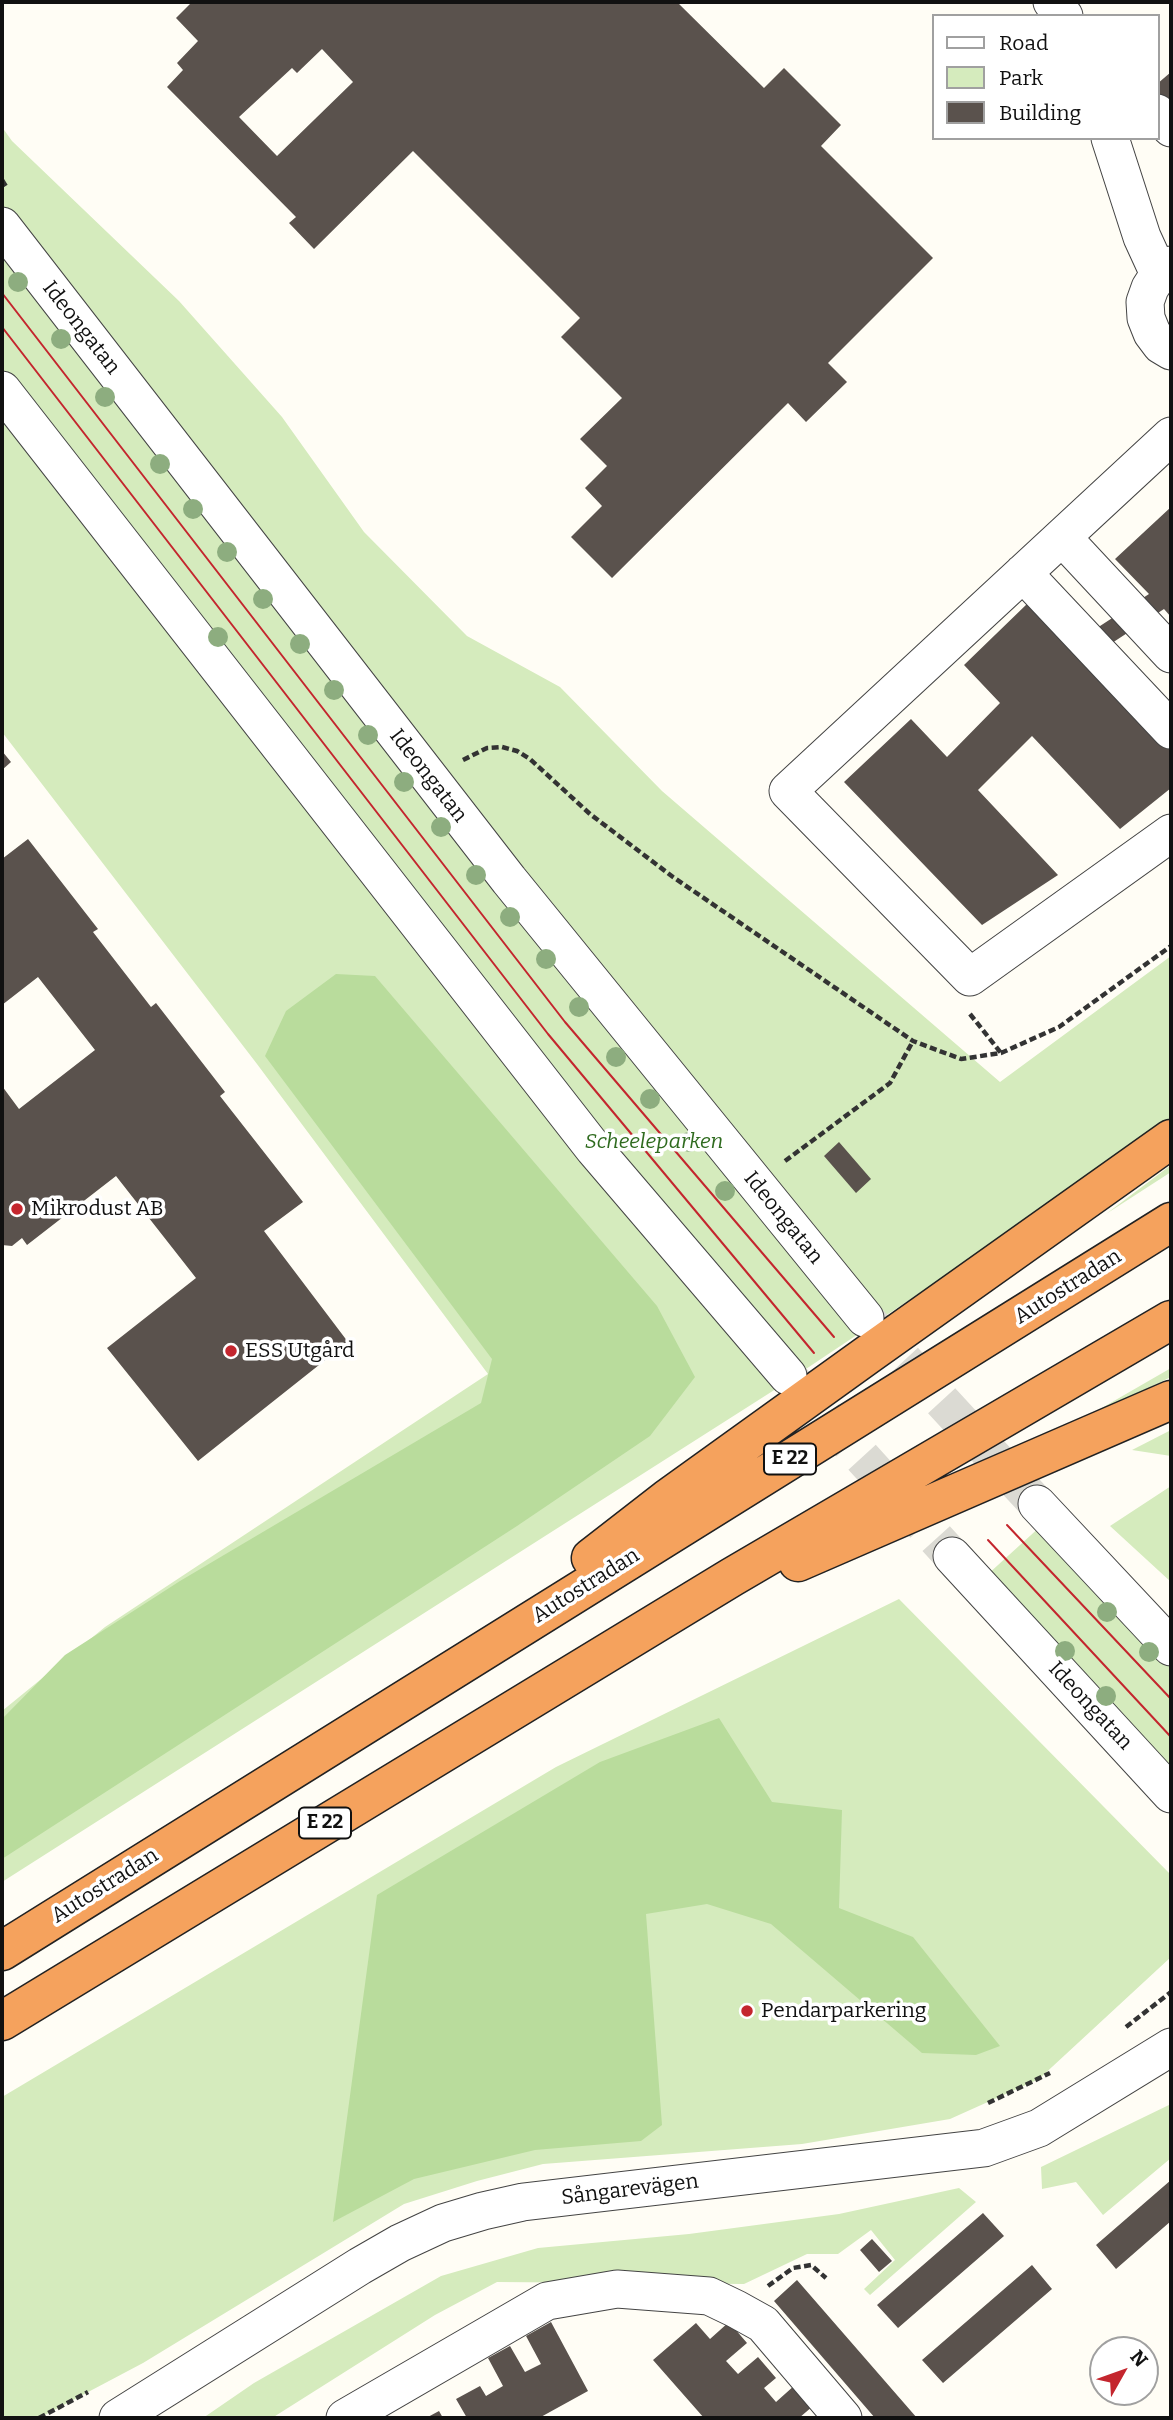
<!DOCTYPE html>
<html>
<head>
<meta charset="utf-8">
<style>
  body { margin:0 }
  #map { position:relative; width:1173px; height:2420px; overflow:hidden; background:#fffdf5; font-family:Bitter,serif }
  canvas { display:block }
  .frame { position:absolute; inset:0; border:4px solid #111; pointer-events:none }
  .legend { position:absolute; left:932px; top:14px; width:228px; height:126px; box-sizing:border-box; background:#fff; border:2px solid #a0a0a0; margin:0; padding:9px 12px; list-style:none; font-size:21px; color:#111 }
  .legend li { display:flex; align-items:center; gap:14px; height:35px }
  .legend b { width:35px; border:2px solid #a0a0a0 }
  .north { position:absolute; left:1089px; top:2336px; width:70px; height:70px; box-sizing:border-box; background:#fff; border:2px solid #a0a0a0; border-radius:50%; rotate:50deg; font-size:19px; font-weight:700; line-height:28px; text-align:center; color:#111 }
  .north::after { content:''; display:block; margin:auto; width:24px; height:32px; background:#c4262e; clip-path:polygon(50% 0,100% 100%,50% 72%,0 100%) }
</style>
</head>
<body>
<div id="map">
<canvas width="1173" height="2420"></canvas>
<div class="frame"></div>
<ul class="legend">
<li><b style="height:9px;background:#fff"></b>Road</li>
<li><b style="height:19px;background:#d5ebbd"></b>Park</li>
<li><b style="height:19px;background:#5a524d"></b>Building</li>
</ul>
<div class="north">N</div>
</div>
<script>
const ctx = document.querySelector('canvas').getContext('2d');
ctx.lineJoin = 'round';
function fill(path, color) { ctx.fillStyle = color; ctx.fill(path, 'evenodd'); }
const toPath = rows => new Path2D(rows.map(r => 'M' + r).join(''));
function strokePath(path, color, width, dash) { ctx.strokeStyle = color; ctx.lineWidth = width; ctx.lineCap = dash ? 'butt' : 'round'; ctx.setLineDash(dash || []); ctx.stroke(path); }
function label(font, color, halo, rows, align = 'center') {
  ctx.font = font + ' Bitter,serif'; ctx.lineWidth = 7; ctx.setLineDash([]); ctx.textBaseline = 'middle'; ctx.strokeStyle = halo; ctx.fillStyle = color; for (const [text, x, y, turn = 0] of rows) {
    ctx.save(); ctx.translate(x, y); ctx.rotate((+turn || 0) * Math.PI / 180); ctx.textAlign = isNaN(turn) ? turn : align; if (halo) ctx.strokeText(text, 0, 0); ctx.fillText(text, 0, 0); ctx.restore();
  }
}
const green = toPath([
  [2,127,12,141,179,301,282,417,364,532,467,636,560,687,662,791,1000,1082,1171,956,1171,1118,1167,1122,936,1282,779,1387,2,1882,2,1711,105,1627,488,1374,257,1064,2,732],
  [1171,1165,1171,1172,1106,1214],
  [1171,1368,1171,1377,1074,1424],
  [1171,1430,1171,1456,1132,1450],
  [1171,1486,1171,1582,1110,1526],
  [1042,1525,1171,1661,1171,1771,987,1575],
  [899,1599,1171,1875,1171,1957,1039,2079,950,2119,802,2144,543,2164,477,2181,404,2204,143,2363,39,2418,2,2418,2,2097,556,1767],
  [1171,2104,1171,2158,1103,2215,1076,2182,1042,2189,1041,2167],
  [959,2188,976,2202,870,2295,864,2289,895,2260,871,2230,838,2254,807,2254,744,2284,497,2282,435,2315,272,2418,203,2418,254,2383,441,2276,538,2248,689,2234,839,2214]
]);
const forest = toPath([
  [336,974,375,976,657,1306,695,1377,650,1436,517,1526,2,1859,2,1719,65,1655,180,1581,481,1403,492,1359,265,1056,286,1011],
  [719,1718,772,1802,842,1810,839,1908,913,1937,1000,2046,976,2055,922,2053,771,1924,707,1904,646,1914,662,2125,641,2141,535,2150,414,2179,333,2222,377,1895,600,1762]
]);
const building = toPath([
  [192,2,677,2,764,88,784,68,841,125,821,146,933,258,828,363,847,382,806,422,788,403,612,578,571,537,602,506,585,488,607,466,580,439,622,398,561,337,580,318,413,151,314,249,289,223,296,217,167,87,183,70,177,63,198,41,176,18],
  [322,49,353,82,277,156,239,117,292,68,297,73],
  [1171,72,1171,106,1169,108,1157,93,1157,84],
  [1171,507,1171,617,1164,609,1089,658,1171,744,1171,788,1120,829,1032,736,978,790,1058,875,982,925,844,782,911,719,947,757,1000,703,964,665,1028,603,1074,643,1149,594,1115,559],
  [2,751,11,762,2,770],
  [28,839,98,929,93,932,151,1007,156,1003,225,1092,220,1096,303,1202,264,1231,348,1342,198,1461,107,1348,196,1278,116,1176,27,1245,22,1238,12,1246,2,1245,2,1086,19,1109,95,1050,38,977,2,1005,2,859],
  [839,1142,871,1179,856,1193,824,1156],
  [1171,2180,1171,2221,1116,2269,1096,2245],
  [983,2213,1004,2236,898,2328,877,2305],
  [872,2239,892,2261,879,2272,860,2250],
  [1032,2265,1052,2289,943,2383,922,2360],
  [797,2280,917,2418,875,2418,774,2301],
  [551,2322,588,2391,539,2418,467,2418,456,2399,480,2386,486,2396,503,2386,488,2358,510,2346,525,2372,541,2364,526,2336],
  [729,2322,747,2343,726,2361,738,2374,758,2357,776,2378,764,2388,776,2402,795,2385,813,2406,799,2418,704,2418,653,2360,696,2323,710,2339],
  [439,2411,443,2418,426,2418]
]);
const minorTunnel = toPath([
  [867,1320,1037,1504],
  [788,1376,952,1556]
]);
const path = toPath([
  [2,180,7,188],
  [463,760,487,748,502,747,517,751,530,759,590,814,673,877,913,1041,961,1059,1001,1053,1059,1027,1171,946],
  [970,1014,1001,1053],
  [785,1161,890,1083,913,1041],
  [1126,2027,1171,1992],
  [988,2103,1050,2073],
  [768,2286,793,2268,811,2265,826,2278],
  [39,2418,88,2392]
]);
const minor = toPath([
  [1052,2,1064,16],
  [1157,113,1171,128],
  [1110,138,1142,237,1159,274],
  [2,226,509,880,865,1318],
  [1171,265,1159,274,1150,288,1145,302,1146,318,1152,333,1161,345,1171,351],
  [2,390,594,1149,788,1376],
  [1171,436,788,791,970,977,1171,833],
  [1062,537,1171,654],
  [1023,573,1171,730],
  [1037,1504,1171,1647],
  [952,1556,1171,1794],
  [118,2418,360,2266,400,2243,443,2223,483,2211,523,2202,984,2148,1039,2128,1171,2047],
  [345,2418,547,2301,617,2289,709,2296,736,2309,763,2324,843,2418]
]);
const highway = toPath([
  [591,1558,667,1499,870,1353,1171,1139],
  [798,1562,1171,1400],
  [2,1951,1171,1222],
  [2,2021,732,1577,1171,1320]
]);
const tram = toPath([
  [2,293,565,1022,834,1337],
  [2,327,548,1034,814,1353],
  [1007,1525,1171,1699],
  [988,1540,1171,1737]
]);
const trees = [
  [18,282],
  [61,339],
  [105,397],
  [160,464],
  [193,509],
  [227,552],
  [263,599],
  [218,637],
  [300,644],
  [334,690],
  [368,735],
  [404,782],
  [441,827],
  [476,875],
  [510,917],
  [546,959],
  [579,1007],
  [616,1057],
  [650,1099],
  [689,1142],
  [725,1191],
  [1107,1612],
  [1065,1651],
  [1149,1652],
  [1106,1696]
];
const markers = [
  [17,1209,7,"#c4262e"],
  [231,1351,7,"#c4262e"],
  [747,2011,7,"#c4262e"]
];
const shields = [
  [790,1459,52],
  [325,1823,52]
];
const shieldNames = [
  ["E 22",790,1459],
  ["E 22",325,1823]
];
const streetNames = [
  ["Ideongatan",81,328,52],
  ["Ideongatan",428,776,52],
  ["Ideongatan",783,1218,51],
  ["Autostradan",1068,1287,-32],
  ["Autostradan",586,1586,-32],
  ["Ideongatan",1090,1706,47],
  ["Autostradan",105,1886,-32],
  ["Sångarevägen",630,2190,-7]
];
const parkNames = [
  ["Scheeleparken",654,1142]
];
const poiNames = [
  ["Mikrodust AB",31,1209],
  ["ESS Utgård",245,1351],
  ["Pendarparkering",761,2011]
];
fill(green, '#d5ebbd');
fill(forest, '#b9dc9c');
fill(building, '#5a524d');
strokePath(minorTunnel, '#dbdad3', 37, [37, 18]);
strokePath(minor, '#444', 39);
strokePath(highway, '#222', 41);
strokePath(path, '#333', 4.5, [7, 3.5]);
strokePath(minor, '#fff', 37);
strokePath(highway, '#f5a25d', 38);
strokePath(tram, '#c4262e', 2);
ctx.fillStyle = '#8dad7f';
for (const [x, y] of trees) { ctx.beginPath(); ctx.arc(x, y, 10, 0, 2 * Math.PI); ctx.fill(); }
for (const [x, y, r, color] of markers) { const dot = new Path2D(); dot.arc(x, y, r, 0, 2 * Math.PI); ctx.fillStyle = color; ctx.fill(dot); strokePath(dot, '#fff', 2.5); }
for (const [x, y, w] of shields) { const box = new Path2D(); box.roundRect(x - w / 2, y - 15.5, w, 31, 5); ctx.fillStyle = '#fff'; ctx.fill(box); strokePath(box, '#111', 2); }
label('bold 19px', '#111', null, shieldNames);
label('21px', '#111', '#fff', streetNames);
label('italic 21px', '#2f6b1f', '#fff', parkNames);
label('21px', '#111', '#fff', poiNames, 'left');
</script>
</body>
</html>
